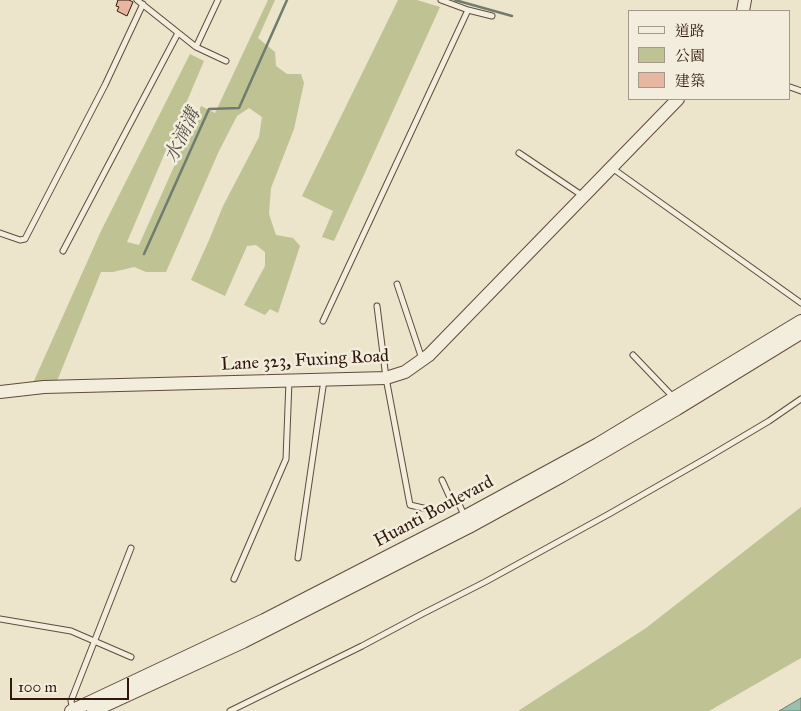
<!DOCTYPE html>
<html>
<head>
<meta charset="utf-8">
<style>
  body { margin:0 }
  #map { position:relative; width:801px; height:711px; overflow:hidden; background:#ece4cb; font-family:"IM FELL Great Primer","Noto Serif TC",serif }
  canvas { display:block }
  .legend { position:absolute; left:628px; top:10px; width:162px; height:90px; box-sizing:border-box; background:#f3eddd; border:1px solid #a5988a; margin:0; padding:6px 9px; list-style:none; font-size:15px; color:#31180d }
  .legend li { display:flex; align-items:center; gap:10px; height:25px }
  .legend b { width:25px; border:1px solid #a5988a }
  .scale { position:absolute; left:10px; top:678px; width:119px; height:22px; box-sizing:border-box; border:2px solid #31180d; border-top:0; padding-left:6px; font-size:15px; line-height:18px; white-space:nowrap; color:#31180d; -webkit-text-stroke:4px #f3eddd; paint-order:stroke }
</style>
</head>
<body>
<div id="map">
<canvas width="801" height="711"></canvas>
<ul class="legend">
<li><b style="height:6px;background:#f3eddd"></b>道路</li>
<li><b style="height:14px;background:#bfc292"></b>公園</li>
<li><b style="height:14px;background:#e6b6a1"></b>建築</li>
</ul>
<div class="scale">100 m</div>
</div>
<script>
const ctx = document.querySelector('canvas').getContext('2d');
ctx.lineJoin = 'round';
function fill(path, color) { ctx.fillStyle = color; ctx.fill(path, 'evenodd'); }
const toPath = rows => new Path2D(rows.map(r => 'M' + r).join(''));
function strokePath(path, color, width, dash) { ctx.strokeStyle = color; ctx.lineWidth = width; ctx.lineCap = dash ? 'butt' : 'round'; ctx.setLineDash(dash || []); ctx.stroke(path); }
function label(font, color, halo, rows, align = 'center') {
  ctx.font = font + ' "IM FELL Great Primer","Noto Serif TC",serif'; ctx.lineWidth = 5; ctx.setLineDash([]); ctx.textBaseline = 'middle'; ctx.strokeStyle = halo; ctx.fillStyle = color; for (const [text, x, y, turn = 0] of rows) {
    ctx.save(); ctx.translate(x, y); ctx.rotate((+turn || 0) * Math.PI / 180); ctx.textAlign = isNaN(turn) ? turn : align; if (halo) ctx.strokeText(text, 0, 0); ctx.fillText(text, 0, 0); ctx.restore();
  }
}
const green = toPath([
  [268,0,275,0,258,38,275,52,276,66,287,74,301,74,304,83,294,129,271,188,269,214,276,235,293,238,300,246,278,313,270,309,265,315,244,305,265,266,265,252,256,245,247,246,225,296,191,280,210,238,223,206,259,137,262,117,249,108,237,116,219,151,166,272,146,272,134,267,113,272,101,272,57,381,33,383,101,231,190,54,204,61,127,242,139,245,201,106,215,113],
  [398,0,417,0,440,7,334,241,322,237,333,211,302,196],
  [801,507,801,658,709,711,518,711,646,628]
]);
const water = toPath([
  [801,698,801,711,779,711,801,698]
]);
const stream = toPath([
  [455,0,512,16],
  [144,254,209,109,239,108,287,0]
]);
const building = toPath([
  [118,0,129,0,133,2,127,16,117,11,119,7,116,6,118,0]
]);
const service = toPath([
  [137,0,196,47,226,61],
  [441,0,468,10,492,16],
  [196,47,218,0],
  [790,87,801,91],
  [519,153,583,196],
  [612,168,801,303],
  [0,233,20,240,25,239,105,85,143,4],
  [63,251,178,33],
  [397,284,422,359],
  [377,306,386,378,410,505,436,511,452,502,459,504,464,515],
  [323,321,468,10],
  [633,355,674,398],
  [442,480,452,502],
  [298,558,324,380],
  [234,579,286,459,289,381],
  [0,619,71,631,131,657],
  [73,710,71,701,131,548],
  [230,711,362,646,422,614,485,582,609,514,705,459,769,421,801,399]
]);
const tertiary = toPath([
  [743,11,745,0],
  [0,392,44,387,386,378,405,372,429,355,678,99],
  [71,711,264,620,464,517,598,444,801,321],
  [93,711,243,642,469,527,562,476,677,409,801,333]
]);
const streetNames = [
  ["Lane 323, Fuxing Road",305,361,-3],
  ["Huanti Boulevard",434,512,-28]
];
const waterNames = [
  ["水湳溝",183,136,-64]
];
fill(green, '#bfc292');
fill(water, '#99bfb2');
strokePath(water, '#6f7c70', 1);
strokePath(stream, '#6f7c70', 2.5);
fill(building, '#e6b6a1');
strokePath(building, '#31180d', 1);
strokePath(service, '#604b3c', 7);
strokePath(tertiary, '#604b3c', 14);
strokePath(service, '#f3eddd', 5);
strokePath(tertiary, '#f3eddd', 12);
label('18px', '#31180d', '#f3eddd', streetNames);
label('italic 19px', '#555247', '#f3eddd', waterNames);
</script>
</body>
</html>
